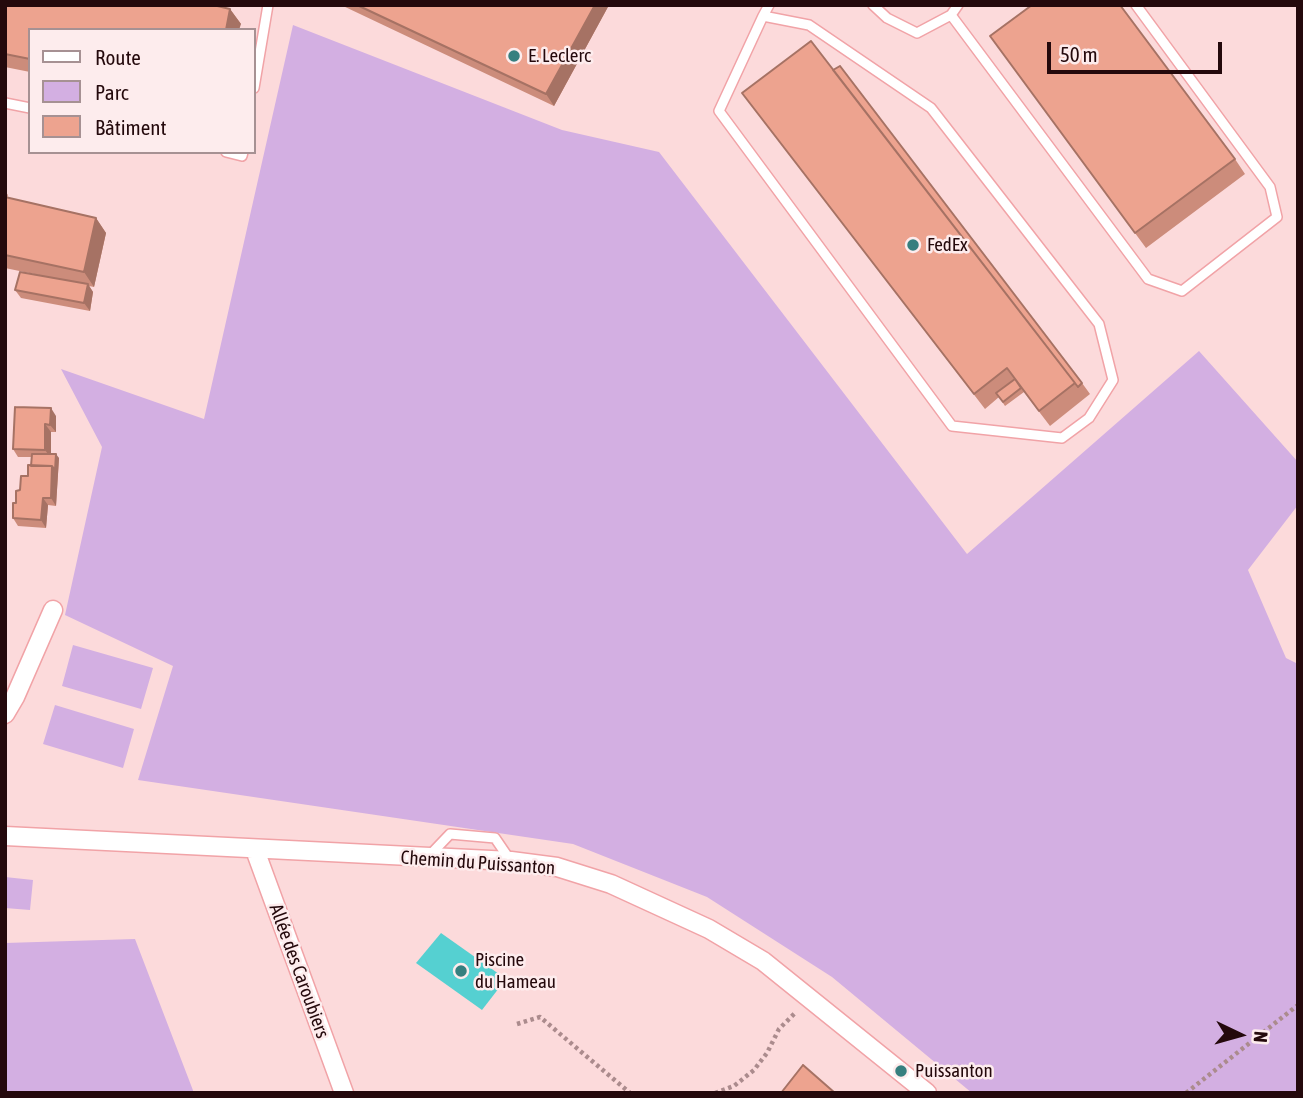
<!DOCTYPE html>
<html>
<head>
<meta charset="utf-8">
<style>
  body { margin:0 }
  #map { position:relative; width:1303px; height:1098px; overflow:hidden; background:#fcdadb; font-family:"Asap Condensed",sans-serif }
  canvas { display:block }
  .frame { position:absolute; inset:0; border:7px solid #24090c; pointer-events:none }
  .legend { position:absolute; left:28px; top:28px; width:228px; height:126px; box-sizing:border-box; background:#fdeced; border:2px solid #a69193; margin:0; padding:9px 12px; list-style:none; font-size:21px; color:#24090c }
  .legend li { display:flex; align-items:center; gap:14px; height:35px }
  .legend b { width:35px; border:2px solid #a69193 }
  .north { position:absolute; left:1205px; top:1000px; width:70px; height:70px; -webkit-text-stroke:5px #fdeced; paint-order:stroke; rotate:95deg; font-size:19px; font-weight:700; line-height:28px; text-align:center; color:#24090c }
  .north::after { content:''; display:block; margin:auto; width:24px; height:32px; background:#24090c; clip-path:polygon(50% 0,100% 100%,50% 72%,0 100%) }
  .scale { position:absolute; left:1047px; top:42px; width:175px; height:32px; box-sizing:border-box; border:4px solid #24090c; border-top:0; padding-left:9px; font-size:21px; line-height:24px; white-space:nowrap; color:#24090c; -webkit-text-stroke:5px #fdeced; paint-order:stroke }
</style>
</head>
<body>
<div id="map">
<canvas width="1303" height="1098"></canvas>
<div class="frame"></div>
<ul class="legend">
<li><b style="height:9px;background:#fff"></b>Route</li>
<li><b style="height:19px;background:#d3afe2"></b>Parc</li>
<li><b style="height:19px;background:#eda38f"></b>Bâtiment</li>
</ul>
<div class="north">N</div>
<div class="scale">50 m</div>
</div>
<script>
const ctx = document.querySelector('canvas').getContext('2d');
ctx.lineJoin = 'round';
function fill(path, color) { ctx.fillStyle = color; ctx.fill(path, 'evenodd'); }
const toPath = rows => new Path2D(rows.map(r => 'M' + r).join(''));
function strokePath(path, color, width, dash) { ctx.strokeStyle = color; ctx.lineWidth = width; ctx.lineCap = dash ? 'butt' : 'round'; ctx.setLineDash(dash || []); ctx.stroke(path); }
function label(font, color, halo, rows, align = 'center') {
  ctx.font = font + ' "Asap Condensed",sans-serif'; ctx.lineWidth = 5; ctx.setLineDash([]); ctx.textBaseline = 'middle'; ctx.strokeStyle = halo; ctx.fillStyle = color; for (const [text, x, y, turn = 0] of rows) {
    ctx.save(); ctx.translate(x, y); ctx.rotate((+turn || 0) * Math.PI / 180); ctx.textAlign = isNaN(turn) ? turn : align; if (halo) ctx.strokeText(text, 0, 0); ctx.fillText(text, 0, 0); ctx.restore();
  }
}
const green = toPath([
  [293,25,562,130,659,152,967,554,1199,351,1298,462,1298,505,1248,570,1286,658,1298,664,1298,1093,972,1093,832,977,707,897,573,844,138,780,173,666,65,615,102,447,61,369,204,419],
  [73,645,153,668,141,709,62,686],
  [55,705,134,729,123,768,43,744],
  [5,877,33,880,30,910,5,908],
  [135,939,194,1093,5,1093,5,943]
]);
const water = toPath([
  [441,933,506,979,482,1010,416,963]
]);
const path = toPath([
  [517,1024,540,1017,630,1093],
  [715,1093,734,1086,754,1070,767,1053,779,1029,796,1012],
  [1186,1093,1298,1005]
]);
const service = toPath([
  [873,5,887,18,917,33,951,15,958,5],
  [951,15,1148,279,1182,291,1277,217,1270,187,1136,5],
  [763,16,809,25,931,108,1099,324,1113,380,1089,418,1062,438,952,426,719,111,763,16,769,5],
  [254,88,268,5],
  [5,103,30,108],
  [226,152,242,156,243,152],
  [429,856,450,834,495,838,510,860]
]);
const minor = toPath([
  [5,714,15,697,53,610],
  [5,836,511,861,557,867,611,884,709,929,763,961,927,1093],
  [255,850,344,1093]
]);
const wall = toPath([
  [5,5,230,9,241,24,30,30,30,72,5,67],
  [341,5,609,5,554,106],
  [1001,51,1235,159,1245,174,1146,248],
  [742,93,1082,383,1090,394,1050,426,1024,392,1005,406,999,397,985,409],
  [5,191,8,195,7,198,96,218,106,233,94,287,89,286,93,292,90,311,21,298,15,290,39,275,5,268],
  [56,416,56,432,51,432,51,454,59,458,56,506,48,505,46,528,18,526,13,518,16,503,20,490,28,476,31,466,32,457,18,457,13,449]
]);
const shadedWall = toPath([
  [595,5,609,5,554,106,546,94],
  [230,9,241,24,239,30,226,30],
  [96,218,106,233,94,287,84,272],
  [88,284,93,292,90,311,84,303],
  [51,408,56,416,56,432,50,425],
  [45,424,51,432,51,458,45,450],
  [56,454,59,458,56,506,51,498,52,466],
  [43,498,48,505,46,528,41,520]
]);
const building = toPath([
  [5,5,213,5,230,9,226,30,30,30,30,59,5,54,5,5],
  [357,5,595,5,546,94,357,5],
  [1032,5,1120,5,1235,159,1135,233,990,36,1032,5],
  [811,41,1075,383,1039,411,1007,368,974,394,742,93,811,41],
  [840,66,1082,383,1078,387,833,70,840,66],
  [5,197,96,218,84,272,5,255,5,197],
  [20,272,88,284,84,303,15,290,20,272],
  [1015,379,1021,388,1003,402,996,393,1015,379],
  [15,407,51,408,50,425,45,424,45,450,13,449,15,407],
  [32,454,56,454,55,470,52,466,31,466,32,454],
  [28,465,52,466,51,498,43,498,41,520,13,518,13,503,16,503,16,491,20,490,21,476,28,476,28,465],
  [803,1065,835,1093,781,1093,803,1065]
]);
const markers = [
  [514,56,7,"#367f7f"],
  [913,245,7,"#367f7f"],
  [461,971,7,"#367f7f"],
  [901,1071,7,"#367f7f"]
];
const poiNames = [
  ["E. Leclerc",528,56],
  ["FedEx",927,245],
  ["Piscine",475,960],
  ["du Hameau",475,982],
  ["Puissanton",915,1071]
];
const streetNames = [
  ["Chemin du Puissanton",478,863,4],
  ["Allée des Caroubiers",299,971,70]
];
fill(green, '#d3afe2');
fill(water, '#55d0d1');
strokePath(service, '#f1a3a7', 12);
strokePath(minor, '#f1a3a7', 21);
strokePath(path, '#ab8b8d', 4.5, [3.5, 3.5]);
strokePath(service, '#fff', 9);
strokePath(minor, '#fff', 18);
fill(wall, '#cc8c7b');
fill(shadedWall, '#a67264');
fill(building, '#eda38f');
strokePath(building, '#a67264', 2);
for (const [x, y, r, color] of markers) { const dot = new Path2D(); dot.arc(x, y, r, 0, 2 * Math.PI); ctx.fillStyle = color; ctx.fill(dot); strokePath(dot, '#fdeced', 2.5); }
label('19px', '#24090c', '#fdeced', poiNames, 'left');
label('19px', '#24090c', '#fdeced', streetNames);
</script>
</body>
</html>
